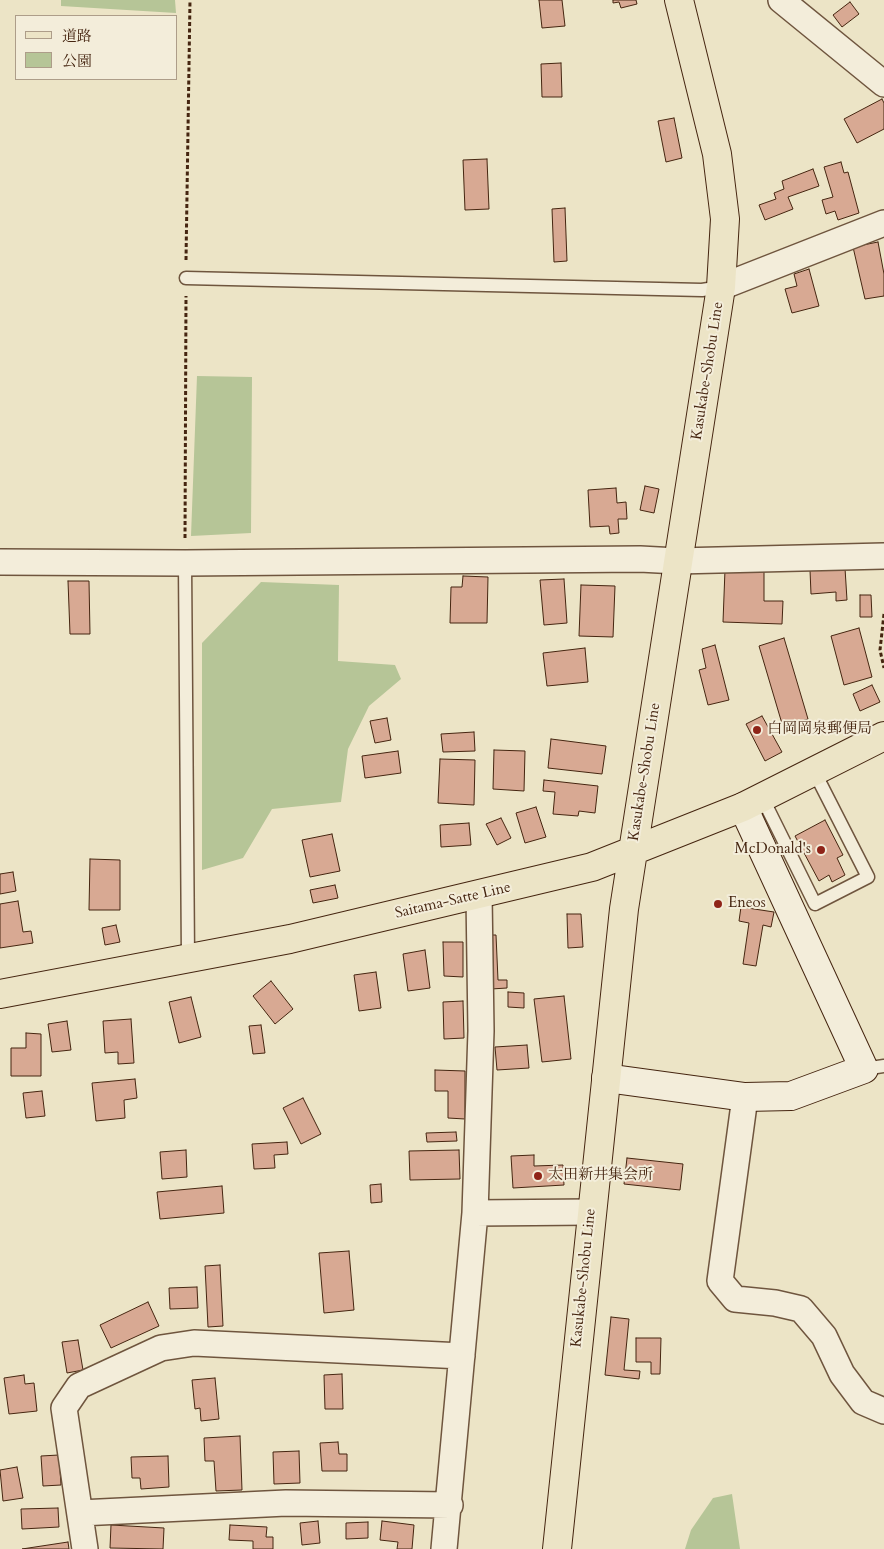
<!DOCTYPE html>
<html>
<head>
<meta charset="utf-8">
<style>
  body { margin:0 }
  #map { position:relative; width:884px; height:1549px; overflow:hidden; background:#ece4c6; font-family:Cardo,"Noto Serif JP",serif }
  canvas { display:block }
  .legend { position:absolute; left:15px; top:15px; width:162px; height:65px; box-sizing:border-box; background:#f3edda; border:1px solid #ad9d89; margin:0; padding:6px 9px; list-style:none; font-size:15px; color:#452510 }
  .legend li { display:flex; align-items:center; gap:10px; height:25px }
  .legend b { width:25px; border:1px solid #ad9d89 }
</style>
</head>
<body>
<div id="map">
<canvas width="884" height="1549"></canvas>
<ul class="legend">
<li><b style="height:6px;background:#ece4c6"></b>道路</li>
<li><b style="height:14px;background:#b6c597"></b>公園</li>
</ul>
</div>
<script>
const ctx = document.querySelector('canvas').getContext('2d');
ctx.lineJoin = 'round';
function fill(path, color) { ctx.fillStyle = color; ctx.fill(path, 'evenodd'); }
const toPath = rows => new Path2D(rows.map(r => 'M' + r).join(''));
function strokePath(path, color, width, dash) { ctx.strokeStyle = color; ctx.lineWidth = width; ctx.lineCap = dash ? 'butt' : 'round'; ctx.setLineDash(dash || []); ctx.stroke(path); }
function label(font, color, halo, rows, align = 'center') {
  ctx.font = font + ' Cardo,"Noto Serif JP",serif'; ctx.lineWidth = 4; ctx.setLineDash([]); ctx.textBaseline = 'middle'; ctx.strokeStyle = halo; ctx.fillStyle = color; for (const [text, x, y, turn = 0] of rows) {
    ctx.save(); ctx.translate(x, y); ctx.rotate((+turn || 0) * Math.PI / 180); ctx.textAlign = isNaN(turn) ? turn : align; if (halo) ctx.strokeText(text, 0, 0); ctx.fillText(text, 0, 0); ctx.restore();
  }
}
const green = toPath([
  [61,0,175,0,176,13,61,6],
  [197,376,252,377,251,533,191,536],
  [261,582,339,585,338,661,395,665,401,679,369,706,348,749,341,802,272,809,243,858,202,870,202,643],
  [732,1494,740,1549,685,1549,691,1530,713,1498]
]);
const building = toPath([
  [539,0,562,0,565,26,542,28,539,0],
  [613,0,636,0,637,4,621,8,619,2,613,3,613,0],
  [850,2,859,14,842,27,833,15,850,2],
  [561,63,562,97,542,97,541,64,561,63],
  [882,99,884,103,884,129,857,143,844,119,882,99],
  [674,118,682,158,666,162,658,121,674,118],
  [487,159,489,209,465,210,463,160,487,159],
  [841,162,844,173,848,172,859,213,838,220,835,211,826,214,822,200,833,197,824,167,841,162],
  [813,169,819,186,788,197,793,209,765,220,759,205,776,199,774,193,784,189,782,181,813,169],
  [565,208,567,261,554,262,552,209,565,208],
  [878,242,884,274,884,296,865,299,853,247,878,242],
  [809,269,819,306,792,313,785,289,797,286,794,274,809,269],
  [645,486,659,489,654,513,640,510,645,486],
  [616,488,617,503,626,502,627,519,618,519,619,533,610,534,609,526,590,527,588,490,616,488],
  [845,568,847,600,836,601,836,592,811,594,810,570,845,568],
  [725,570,764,571,764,601,783,601,782,624,723,622,725,570],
  [463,576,488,577,487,623,450,623,451,587,462,587,463,576],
  [564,579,567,623,544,625,540,580,564,579],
  [68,581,89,581,90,634,70,634,68,581],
  [581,585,615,586,613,637,579,636,581,585],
  [860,595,871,595,872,617,860,617,860,595],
  [859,628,872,677,844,685,831,636,859,628],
  [784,638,808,719,783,727,759,646,784,638],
  [715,645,729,700,708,705,699,670,706,668,702,649,715,645],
  [585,648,588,682,547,686,543,653,585,648],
  [872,685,880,702,860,711,853,694,872,685],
  [762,716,782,752,765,761,746,724,762,716],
  [387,718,391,740,375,743,370,721,387,718],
  [474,732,475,751,443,752,441,734,474,732],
  [551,739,606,746,602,774,548,768,551,739],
  [494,750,525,751,524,791,493,789,494,750],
  [398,751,401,773,365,778,362,756,398,751],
  [440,759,475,760,474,805,438,803,440,759],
  [544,780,598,786,595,813,579,811,578,816,553,814,555,792,543,791,544,780],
  [536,807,546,837,525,843,516,813,536,807],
  [501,818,511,838,497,845,486,824,501,818],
  [825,820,843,855,837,858,845,875,832,882,829,875,819,881,795,836,825,820],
  [469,823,471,845,441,847,440,825,469,823],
  [332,834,340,871,310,877,302,840,332,834],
  [90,859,120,860,120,910,89,910,90,859],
  [13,872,16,891,0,894,0,874,13,872],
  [335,885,338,898,313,903,310,890,335,885],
  [18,901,23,932,31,931,33,943,0,948,0,904,18,901],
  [741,907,774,912,771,927,763,925,756,966,743,964,749,923,739,921,741,907],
  [567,914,581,914,583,947,568,948,567,914],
  [116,925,120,942,105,945,102,928,116,925],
  [488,935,496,935,498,980,507,980,507,988,491,989,488,935],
  [443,942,463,942,463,977,444,976,443,942],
  [425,950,430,988,408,991,403,954,425,950],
  [376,972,381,1008,359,1011,354,975,376,972],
  [271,981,293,1009,275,1024,253,996,271,981],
  [508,992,524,993,524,1008,508,1007,508,992],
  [564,996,571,1059,542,1062,534,999,564,996],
  [191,997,201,1037,179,1043,169,1002,191,997],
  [463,1001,464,1038,444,1039,443,1002,463,1001],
  [131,1019,134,1063,118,1064,118,1052,105,1053,103,1021,131,1019],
  [67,1021,71,1050,52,1052,48,1024,67,1021],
  [261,1025,265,1053,253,1054,249,1026,261,1025],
  [26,1033,41,1034,41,1076,11,1076,11,1048,26,1048,26,1033],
  [527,1045,529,1068,497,1070,495,1047,527,1045],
  [435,1070,465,1071,465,1119,448,1118,448,1091,435,1091,435,1070],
  [135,1079,137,1098,124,1100,125,1118,96,1121,92,1083,135,1079],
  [42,1091,45,1116,26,1118,23,1093,42,1091],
  [303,1098,321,1134,301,1144,283,1108,303,1098],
  [456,1132,457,1141,427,1142,426,1133,456,1132],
  [287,1142,288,1154,274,1155,275,1168,254,1169,252,1144,287,1142],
  [186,1150,187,1177,162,1179,160,1152,186,1150],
  [459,1150,460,1179,410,1180,409,1151,459,1150],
  [534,1155,534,1166,563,1165,564,1185,513,1188,511,1156,534,1155],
  [627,1158,683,1164,680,1190,624,1184,627,1158],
  [381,1184,382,1202,371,1203,370,1185,381,1184],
  [222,1186,224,1213,160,1219,157,1192,222,1186],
  [349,1251,354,1310,324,1313,319,1253,349,1251],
  [220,1265,223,1326,208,1327,205,1266,220,1265],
  [197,1287,198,1308,170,1309,169,1288,197,1287],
  [148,1302,159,1326,111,1348,100,1325,148,1302],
  [611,1317,629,1319,624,1370,640,1371,639,1379,605,1375,611,1317],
  [636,1338,661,1338,660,1374,651,1374,651,1362,636,1362,636,1338],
  [78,1340,83,1370,67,1373,62,1342,78,1340],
  [342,1374,343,1409,325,1409,324,1375,342,1374],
  [24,1375,25,1384,34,1383,37,1411,9,1414,4,1378,24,1375],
  [215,1378,219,1419,201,1421,200,1408,195,1409,192,1380,215,1378],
  [240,1436,242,1490,216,1491,214,1461,205,1461,204,1438,240,1436],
  [338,1442,339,1454,347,1454,347,1471,322,1471,320,1443,338,1442],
  [299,1451,300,1483,274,1484,273,1452,299,1451],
  [59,1455,61,1485,43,1486,41,1456,59,1455],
  [168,1456,169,1487,141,1489,140,1478,132,1478,131,1457,168,1456],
  [17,1467,23,1498,3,1501,0,1470,17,1467],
  [58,1508,59,1527,22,1529,21,1509,58,1508],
  [318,1521,320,1543,302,1545,300,1523,318,1521],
  [382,1521,414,1525,412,1549,397,1549,398,1542,380,1540,382,1521],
  [368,1522,368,1538,346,1539,346,1523,368,1522],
  [111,1525,164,1528,163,1549,110,1548,111,1525],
  [230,1525,267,1527,266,1537,273,1537,273,1549,253,1549,253,1541,229,1540,230,1525],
  [68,1542,69,1549,22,1549,68,1542]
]);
const path = toPath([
  [186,260,190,0],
  [185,538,186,296],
  [884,614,880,650,884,668]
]);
const lane = toPath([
  [186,278,702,290,721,287],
  [185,563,188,959],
  [762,797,815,904,868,877,814,771],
  [864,1069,884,1066]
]);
const street = toPath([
  [781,0,884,84],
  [721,287,884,223],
  [0,562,185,563,640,559,677,561,884,556],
  [745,1097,720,1281,735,1299,775,1303,801,1309,824,1336,842,1374,863,1402,884,1411],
  [475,1213,591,1212],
  [80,1513,286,1503,450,1505],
  [85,1549,64,1408,79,1386,161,1348,194,1343,462,1356],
  [444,1549,475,1213,481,1031,479,895]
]);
const secondary = toPath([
  [606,1078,745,1097,791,1096,864,1069,743,807]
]);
const primary = toPath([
  [0,994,290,939,592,867,743,807,884,736],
  [557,1549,624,909,721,287,725,219,717,154,679,0]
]);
const markers = [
  [757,730,5,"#8f2418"],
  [821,850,5,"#8f2418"],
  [718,904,5,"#8f2418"],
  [538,1176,5,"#8f2418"]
];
const streetNames = [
  ["Kasukabe-Shobu Line",708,371,-81],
  ["Kasukabe-Shobu Line",645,772,-81],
  ["Saitama-Satte Line",453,901,-13],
  ["Kasukabe-Shobu Line",584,1278,-84]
];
const poiNames = [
  ["白岡岡泉郵便局",767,730],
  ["McDonald's",811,850,"right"],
  ["Eneos",728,904],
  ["太田新井集会所",548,1176]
];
fill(green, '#b6c597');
fill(building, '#d8a993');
strokePath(building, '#452510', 1);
strokePath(lane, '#6f553e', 15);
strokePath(street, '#6f553e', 28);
strokePath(secondary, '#452510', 30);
strokePath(primary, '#452510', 30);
strokePath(path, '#452510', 3, [4, 2.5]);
strokePath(lane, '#f3edda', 12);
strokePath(street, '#f3edda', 25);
strokePath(secondary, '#f3edda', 28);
strokePath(primary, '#ece4c6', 28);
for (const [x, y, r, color] of markers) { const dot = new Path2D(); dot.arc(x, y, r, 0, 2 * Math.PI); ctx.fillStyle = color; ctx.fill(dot); strokePath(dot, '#f3edda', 2); }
label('15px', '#452510', '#f3edda', streetNames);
label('15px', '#452510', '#f3edda', poiNames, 'left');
</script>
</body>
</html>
